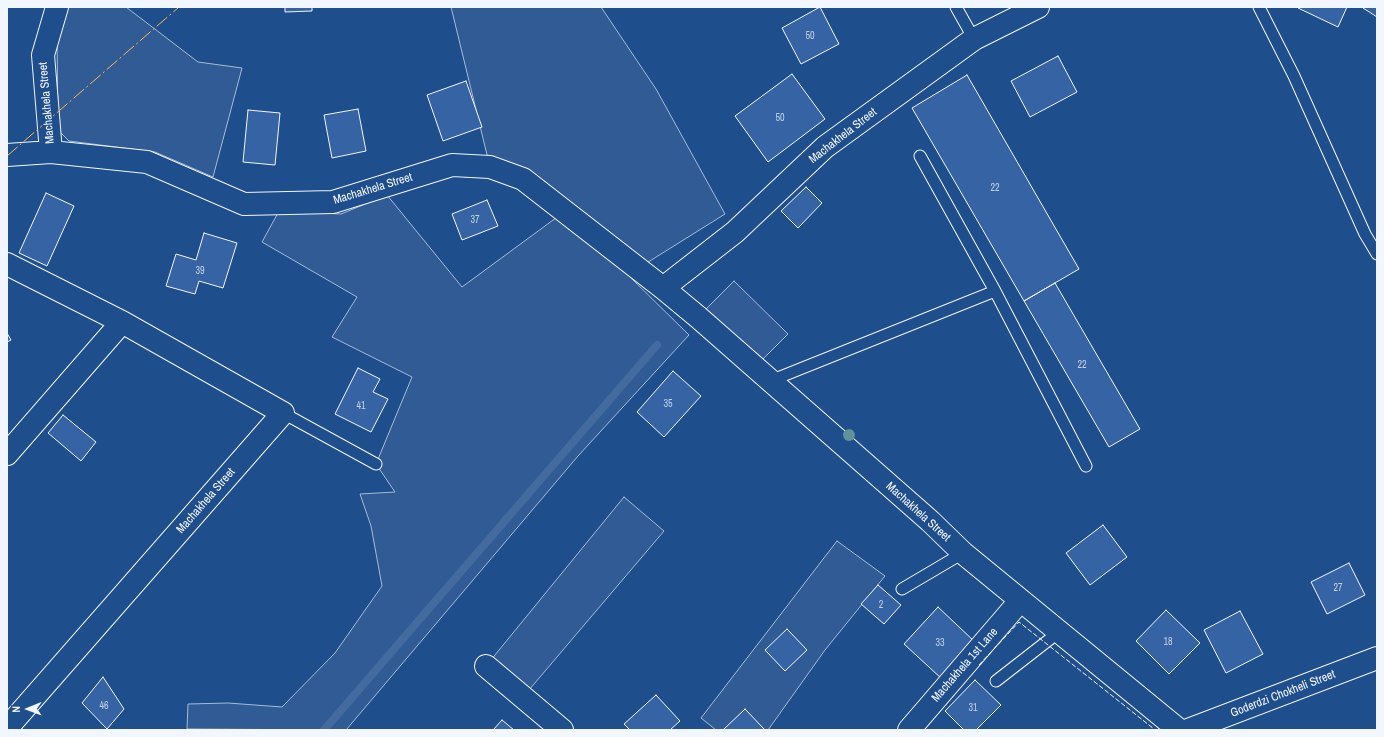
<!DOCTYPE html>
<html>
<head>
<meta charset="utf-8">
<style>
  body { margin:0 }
  #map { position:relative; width:1384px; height:737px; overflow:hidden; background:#1f4e8c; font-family:"Archivo Narrow",sans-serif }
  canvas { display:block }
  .frame { position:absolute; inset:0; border:8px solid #f2f6ff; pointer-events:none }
  .north { position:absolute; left:8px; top:689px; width:40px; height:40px; -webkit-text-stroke:3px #1f4e8c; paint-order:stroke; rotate:269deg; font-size:11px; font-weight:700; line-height:16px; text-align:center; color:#f2f6ff }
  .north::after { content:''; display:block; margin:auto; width:14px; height:18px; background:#f2f6ff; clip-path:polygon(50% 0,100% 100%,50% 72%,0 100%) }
</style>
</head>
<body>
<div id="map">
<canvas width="1384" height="737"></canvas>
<div class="frame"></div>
<div class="north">N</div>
</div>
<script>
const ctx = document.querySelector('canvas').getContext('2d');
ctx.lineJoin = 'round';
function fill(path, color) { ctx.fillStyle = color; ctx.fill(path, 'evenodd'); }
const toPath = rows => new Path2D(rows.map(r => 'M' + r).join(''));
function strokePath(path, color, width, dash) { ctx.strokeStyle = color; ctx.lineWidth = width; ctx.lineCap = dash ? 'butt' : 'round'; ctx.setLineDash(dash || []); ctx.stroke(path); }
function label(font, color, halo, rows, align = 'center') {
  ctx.font = font + ' "Archivo Narrow",sans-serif'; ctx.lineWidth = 3; ctx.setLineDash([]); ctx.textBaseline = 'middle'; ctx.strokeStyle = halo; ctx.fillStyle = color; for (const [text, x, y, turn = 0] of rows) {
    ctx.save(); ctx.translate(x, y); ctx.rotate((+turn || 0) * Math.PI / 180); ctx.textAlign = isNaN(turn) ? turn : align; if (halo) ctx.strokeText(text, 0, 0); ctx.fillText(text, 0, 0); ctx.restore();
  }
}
const built = toPath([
  [65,7,126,7,198,62,242,68,213,177,155,152,69,141,58,130,57,35,65,7],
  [451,7,601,7,656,89,725,214,645,264,566,214,689,335,578,456,346,730,187,729,188,704,228,703,282,707,335,653,382,586,371,526,360,494,395,492,376,464,412,377,332,337,357,297,262,242,279,211,341,214,387,195,462,287,564,212,490,167,451,7],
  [734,281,788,334,760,362,706,309,734,281],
  [624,497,664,531,523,697,486,666,624,497],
  [837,541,885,576,825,650,768,730,716,730,701,718,837,541]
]);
const stream = toPath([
  [324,730,657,345]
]);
const building = toPath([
  [285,7,312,7,312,11,285,12,285,7],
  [820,7,839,44,801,64,782,28,820,7],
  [1299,7,1347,7,1338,27,1298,8,1299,7],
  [1364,7,1377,7,1377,17,1363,8,1364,7],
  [1058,56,1077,92,1030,117,1011,81,1058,56],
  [792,74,825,119,768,162,735,116,792,74],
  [967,75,1079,269,1024,301,912,108,967,75],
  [466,81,482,127,443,141,427,95,466,81],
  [358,109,366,151,332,158,324,115,358,109],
  [248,110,280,113,275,165,243,162,248,110],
  [806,187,822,203,798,228,781,211,806,187],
  [46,193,74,206,47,266,19,253,46,193],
  [487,200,498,226,462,240,452,214,487,200],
  [204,233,237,243,223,288,199,281,195,294,166,286,176,254,196,260,204,233],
  [1055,283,1140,429,1109,447,1024,301,1055,283],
  [7,333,11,340,7,342,7,333],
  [358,368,380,379,373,392,388,399,371,432,335,414,358,368],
  [673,371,701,396,664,437,637,412,673,371],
  [63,415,96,442,81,461,48,433,63,415],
  [1103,525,1127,557,1090,585,1066,553,1103,525],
  [1349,563,1365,595,1327,614,1311,582,1349,563],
  [878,585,901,605,884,624,861,604,878,585],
  [938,607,975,642,942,679,904,644,938,607],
  [1166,610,1200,643,1169,674,1136,641,1166,610],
  [1240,611,1263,654,1226,673,1204,630,1240,611],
  [787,629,807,650,785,671,765,650,787,629],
  [103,677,124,709,107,729,82,703,103,677],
  [975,680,1001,705,976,730,964,730,945,711,975,680],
  [656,695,680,721,670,730,630,730,624,724,656,695],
  [745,709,765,730,723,730,745,709],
  [502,720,514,730,493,730,502,720]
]);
const lane = toPath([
  [956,7,974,39],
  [1259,7,1294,76,1365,234,1377,254],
  [920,156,995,291],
  [770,381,995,291,1086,466],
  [283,413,376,464],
  [902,589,963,553],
  [996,681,1059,632]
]);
const street = toPath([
  [51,152,43,55,57,7],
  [7,155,51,152,147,162,244,204,333,202,452,165,490,167,523,179,663,288,698,317,930,521,963,553,1179,730],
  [7,264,122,322,283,413,7,728],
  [663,288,735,232,825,147,974,39,1038,7],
  [7,454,122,322],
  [486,666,562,730],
  [909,730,1020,601],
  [1188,730,1377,658]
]);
const fence = toPath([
  [979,665,1019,622,1154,729,1153,730]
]);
const power = toPath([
  [7,156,179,7]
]);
const trees = [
  [849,435]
];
const numberNames = [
  ["50",810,36],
  ["50",780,118],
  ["22",995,188],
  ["37",475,220],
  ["39",200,271],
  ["22",1082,365],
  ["35",668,404],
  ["41",361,406],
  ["27",1338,588],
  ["2",881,605],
  ["18",1168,642],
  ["33",940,643],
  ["46",104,706],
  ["31",973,708]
];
const streetNames = [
  ["Machakhela Street",47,103,-95],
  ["Machakhela Street",843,136,-38],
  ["Machakhela Street",373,189,-17],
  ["Machakhela Street",206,501,-49],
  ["Machakhela Street",918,512,42],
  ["Machakhela 1st Lane",965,665,-49],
  ["Goderdzi Chokheli Street",1283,694,-21]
];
fill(built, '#305b95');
strokePath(built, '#a8bbd7', 1);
strokePath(stream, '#446ba0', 8);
fill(building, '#3563a3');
strokePath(building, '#f2f6ff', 1);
strokePath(lane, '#f2f6ff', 13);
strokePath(street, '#f2f6ff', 24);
strokePath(lane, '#1f4e8c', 11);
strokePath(street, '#1f4e8c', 22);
strokePath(fence, '#f2f6ff', 1, [5, 2]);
strokePath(power, '#ffb74d', 1, [14, 3, 2, 3]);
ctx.fillStyle = '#61919a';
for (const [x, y] of trees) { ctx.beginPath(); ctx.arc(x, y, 6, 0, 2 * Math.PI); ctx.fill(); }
label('10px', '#c3d1e8', null, numberNames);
label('12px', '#f2f6ff', '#1f4e8c', streetNames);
</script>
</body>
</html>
